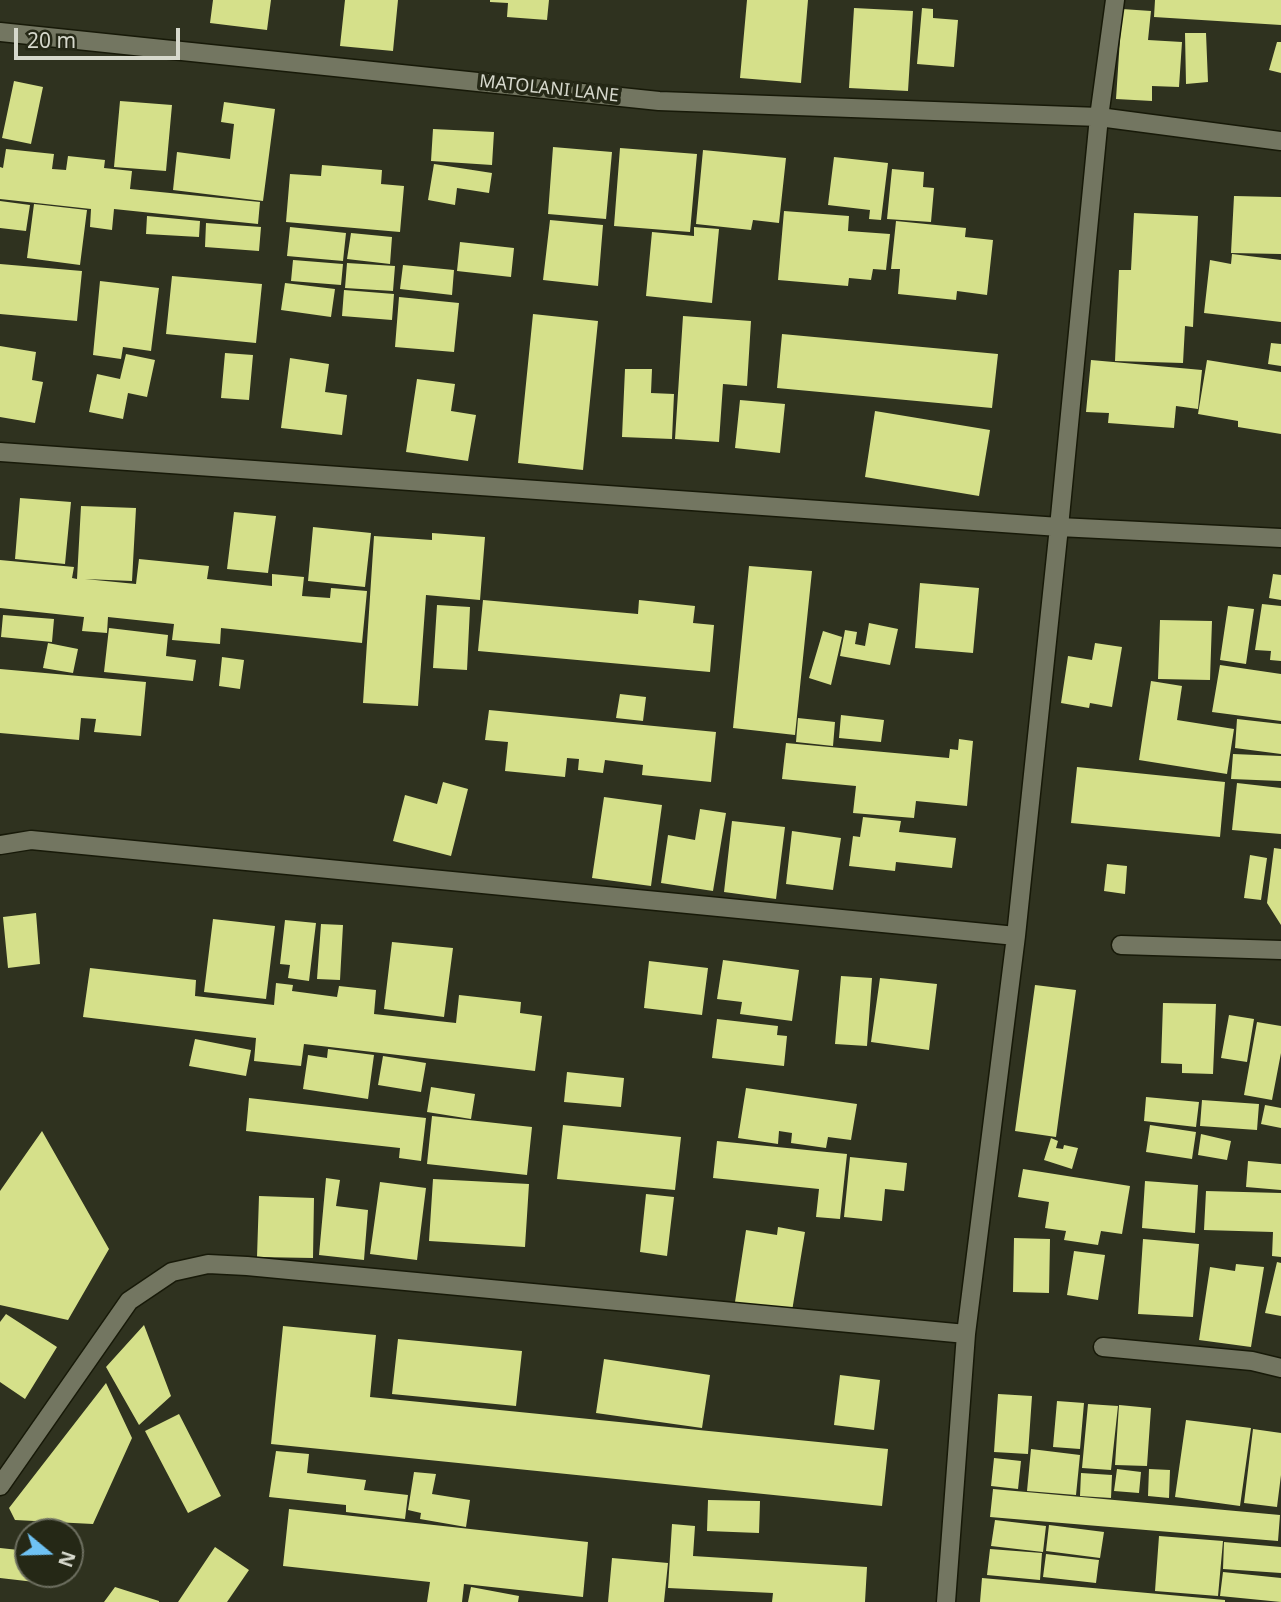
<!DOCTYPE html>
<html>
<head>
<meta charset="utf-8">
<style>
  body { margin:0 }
  #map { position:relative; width:1281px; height:1602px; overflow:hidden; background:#2f321f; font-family:"Noto Sans",sans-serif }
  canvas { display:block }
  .north { position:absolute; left:14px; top:1518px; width:70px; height:70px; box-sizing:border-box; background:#252816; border:2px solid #6c6e5f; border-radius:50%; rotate:109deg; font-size:19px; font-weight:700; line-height:28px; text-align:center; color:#d6d8cc }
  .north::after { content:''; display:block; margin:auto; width:24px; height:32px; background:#6fc2f4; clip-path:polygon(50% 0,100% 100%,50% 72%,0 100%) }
  .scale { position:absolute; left:14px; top:28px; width:166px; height:32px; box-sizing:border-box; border:4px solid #d6d8cc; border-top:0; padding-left:9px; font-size:21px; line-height:24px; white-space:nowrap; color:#d6d8cc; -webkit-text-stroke:5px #252816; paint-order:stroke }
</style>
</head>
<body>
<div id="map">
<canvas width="1281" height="1602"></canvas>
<div class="north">N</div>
<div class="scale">20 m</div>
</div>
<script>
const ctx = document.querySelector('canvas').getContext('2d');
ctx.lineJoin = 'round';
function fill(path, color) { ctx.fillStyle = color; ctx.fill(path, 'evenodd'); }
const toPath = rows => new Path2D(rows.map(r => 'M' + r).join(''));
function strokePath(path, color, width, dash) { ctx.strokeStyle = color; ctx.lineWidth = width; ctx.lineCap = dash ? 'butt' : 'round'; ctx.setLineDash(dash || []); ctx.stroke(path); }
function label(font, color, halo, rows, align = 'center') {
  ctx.font = font + ' "Noto Sans",sans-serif'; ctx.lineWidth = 7; ctx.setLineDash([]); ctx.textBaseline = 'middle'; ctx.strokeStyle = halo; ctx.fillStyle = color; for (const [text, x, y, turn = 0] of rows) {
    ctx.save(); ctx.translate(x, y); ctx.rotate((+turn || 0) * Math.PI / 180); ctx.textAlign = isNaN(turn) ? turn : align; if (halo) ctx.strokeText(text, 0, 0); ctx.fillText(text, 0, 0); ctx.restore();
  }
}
const building = toPath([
  [213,0,271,0,267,30,210,23],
  [345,0,398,0,393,51,340,46],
  [490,0,549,0,547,20,507,17,508,3,490,2],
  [747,0,808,0,801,83,740,78],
  [1155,0,1281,0,1281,25,1154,17],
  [854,8,913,11,908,91,849,88],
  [922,8,933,9,933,18,958,20,954,67,917,64],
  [1122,9,1151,11,1148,40,1182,42,1179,87,1152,86,1152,101,1116,99],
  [1185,33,1206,33,1208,82,1186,84],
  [1277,42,1281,42,1281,73,1269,70],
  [14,81,43,87,31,144,2,138],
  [120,101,172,105,166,171,114,167],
  [224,102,275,109,263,201,173,190,177,152,230,159,234,124,221,122],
  [433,129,494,132,492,165,431,161],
  [553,147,612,152,606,219,548,214],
  [620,148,697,154,690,232,614,226],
  [6,149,54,154,52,169,66,170,68,156,105,160,104,168,132,171,130,189,260,202,258,224,114,209,112,230,90,227,91,209,0,199,0,167,3,168],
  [703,150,786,158,779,223,753,220,751,230,696,224],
  [834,157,888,163,881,220,869,219,870,210,828,205],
  [434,164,492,173,489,193,457,188,455,205,428,200],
  [322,165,382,170,381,184,404,186,400,232,286,222,290,174,321,176],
  [892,169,924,172,923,187,934,188,931,222,887,219],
  [1234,196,1281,197,1281,254,1231,253],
  [0,201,30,205,26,231,0,228],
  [34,204,87,210,80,265,27,258],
  [784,211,849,216,848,231,890,234,886,270,873,269,871,280,849,278,848,286,778,280],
  [1134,213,1198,216,1193,327,1185,326,1183,363,1115,361,1119,270,1131,270],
  [147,216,200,221,199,237,146,234],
  [550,220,603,225,598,286,543,280],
  [896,221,966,228,965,237,993,240,987,295,957,291,956,300,898,294,900,269,891,269],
  [206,223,261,227,259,251,205,247],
  [290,227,346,233,343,261,287,256],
  [694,227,719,229,712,303,646,296,652,232,694,236],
  [351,233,392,237,390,264,347,259],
  [460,242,514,248,511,277,457,271],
  [1232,254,1281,260,1281,322,1204,313,1210,260,1231,264],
  [293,260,343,264,341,285,291,281],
  [347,263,395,266,393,291,345,288],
  [0,264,82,271,77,321,0,314],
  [403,265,454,270,452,295,400,289],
  [172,276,262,284,256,343,166,334],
  [100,281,159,288,151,351,123,347,121,359,93,355],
  [285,283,335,289,331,317,281,310],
  [344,290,394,294,392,320,342,316],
  [399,297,459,303,454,352,395,347],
  [533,314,598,321,583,470,518,463],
  [683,316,751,321,747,386,723,384,719,442,675,439],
  [782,334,998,354,992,408,777,388],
  [1271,343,1281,344,1281,366,1268,364],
  [0,346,36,352,32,380,43,382,35,423,0,417],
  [225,353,253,355,249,400,221,398],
  [126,354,155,360,147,397,128,393,123,419,89,412,97,374,120,379],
  [290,358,329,364,325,392,347,395,342,435,281,428],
  [1091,360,1202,370,1198,409,1176,406,1174,428,1108,423,1109,413,1086,412],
  [1207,360,1281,372,1281,434,1238,427,1238,421,1198,414],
  [625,369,652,369,651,393,674,394,672,439,622,437],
  [417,379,455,384,451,411,476,415,468,461,406,452],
  [740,400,785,404,780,453,735,448],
  [875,411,990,430,979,496,865,477],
  [20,498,71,502,65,564,15,559],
  [81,506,136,508,132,581,85,579,136,584,139,559,209,566,207,579,272,586,272,574,304,577,302,596,330,598,331,588,367,591,362,643,221,628,220,644,172,640,174,624,108,617,107,633,82,631,84,617,0,608,0,560,74,567,72,578,77,579],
  [234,512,276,516,268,573,227,569],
  [313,527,371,533,365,587,308,581],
  [432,533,485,537,480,600,426,595,418,706,363,703,374,536,432,540],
  [749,566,812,571,795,735,733,728],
  [1273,574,1281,575,1281,600,1269,598],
  [920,583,979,588,973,653,915,648],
  [483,600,638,614,639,600,695,606,693,623,714,625,710,672,478,651],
  [1262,604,1281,606,1281,661,1270,660,1271,651,1255,650],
  [437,605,470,607,467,670,433,668],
  [1228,606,1254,609,1246,664,1220,660],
  [3,615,54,619,52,642,1,637],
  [1160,620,1212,621,1210,680,1158,679],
  [869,623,898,629,890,665,840,656,845,630,857,632,855,644,865,646],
  [109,628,168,635,166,656,196,660,193,681,104,672],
  [823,631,842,637,831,685,809,678],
  [48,643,78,649,73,673,43,668],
  [1095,643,1122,647,1112,707,1090,703,1089,708,1061,703,1068,656,1092,660],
  [222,657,244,660,240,689,219,686],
  [1220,665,1281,674,1281,721,1212,712],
  [0,669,146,682,141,736,94,732,96,719,81,718,79,740,0,733],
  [1151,681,1182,686,1177,720,1234,729,1227,774,1139,760],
  [620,694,646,697,643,721,616,718],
  [489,710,716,732,711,782,642,775,643,765,605,760,603,773,578,770,579,759,567,758,565,777,505,771,508,742,485,740],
  [841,715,884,720,881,742,839,738],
  [798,718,835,722,833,746,796,742],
  [1237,719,1281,724,1281,754,1235,748],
  [959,739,973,741,967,806,916,801,914,818,853,813,856,786,782,779,786,743,949,758,950,749,958,750],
  [1233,754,1281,756,1281,781,1231,779],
  [1077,767,1225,782,1220,837,1071,823],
  [443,782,468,789,451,856,393,841,405,795,437,804],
  [1237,783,1281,788,1281,834,1232,830],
  [604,797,662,805,651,886,592,878],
  [700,809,726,813,713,891,661,883,668,835,695,840],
  [863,817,901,821,899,832,956,838,952,868,896,862,895,871,849,866,853,836,860,837],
  [732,821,785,827,776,899,724,892],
  [792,831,841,838,833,890,786,884],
  [1274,848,1281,849,1281,925,1267,903],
  [1250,855,1267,858,1261,900,1244,898],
  [1107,864,1127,866,1125,894,1104,891],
  [36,913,40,964,8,968,3,917],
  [213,919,275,926,266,999,204,992],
  [285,920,316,923,309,981,288,978,290,965,280,964],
  [321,924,343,925,340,980,317,979],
  [392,942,453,948,444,1017,384,1009],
  [723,960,799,970,792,1021,740,1014,742,1002,717,999],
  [649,961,708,968,702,1015,644,1008],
  [90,968,196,980,195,996,274,1005,276,983,293,985,292,991,337,997,339,986,376,990,374,1014,456,1023,459,995,521,1002,520,1013,542,1016,535,1071,304,1044,301,1066,254,1061,256,1038,83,1017],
  [841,976,872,978,867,1046,835,1044],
  [880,978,937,984,929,1050,871,1042],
  [1035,985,1076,990,1056,1137,1015,1131],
  [1163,1003,1216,1004,1213,1074,1182,1073,1182,1064,1161,1063],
  [1229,1015,1254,1019,1247,1062,1221,1058],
  [717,1019,778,1026,777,1035,787,1036,784,1066,712,1058],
  [1257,1022,1281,1026,1281,1053,1272,1100,1244,1095],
  [195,1039,251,1050,246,1076,189,1066],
  [328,1049,374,1055,368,1099,303,1089,308,1055,327,1058],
  [383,1056,426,1063,421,1092,378,1085],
  [567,1072,624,1078,621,1107,564,1102],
  [431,1087,475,1094,471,1119,427,1112],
  [746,1088,857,1104,851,1140,828,1137,826,1148,791,1143,792,1133,779,1131,778,1144,738,1138],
  [1146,1097,1199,1102,1196,1127,1144,1121],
  [249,1098,426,1118,421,1161,399,1158,400,1148,246,1131],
  [1202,1100,1259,1104,1257,1130,1200,1126],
  [1265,1105,1281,1108,1281,1128,1261,1124],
  [432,1116,532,1127,527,1175,427,1164],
  [563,1125,681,1137,675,1190,557,1179],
  [1150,1125,1196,1132,1192,1159,1146,1152],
  [42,1131,109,1249,68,1320,0,1305,0,1191],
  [1201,1134,1231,1141,1227,1160,1198,1155],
  [1051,1138,1058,1141,1056,1148,1063,1149,1064,1145,1078,1148,1072,1169,1044,1160],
  [717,1141,847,1154,840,1219,816,1217,819,1189,713,1178],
  [850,1157,907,1163,904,1191,885,1189,882,1221,844,1217],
  [1248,1161,1281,1164,1281,1190,1246,1187],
  [1023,1169,1130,1186,1122,1234,1101,1231,1098,1245,1064,1240,1066,1231,1045,1228,1049,1202,1018,1197],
  [326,1178,340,1180,336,1206,368,1210,364,1260,319,1255],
  [433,1179,529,1184,525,1247,429,1241],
  [1145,1181,1198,1185,1195,1233,1142,1228],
  [380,1182,426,1188,417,1260,370,1254],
  [1206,1191,1281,1193,1281,1257,1272,1256,1273,1232,1204,1230],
  [646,1194,674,1197,667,1256,640,1252],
  [259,1196,314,1198,313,1258,257,1257],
  [778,1227,805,1232,792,1311,735,1302,746,1230,777,1235],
  [1014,1238,1050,1239,1049,1293,1013,1292],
  [1143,1239,1199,1244,1193,1317,1138,1314],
  [1074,1251,1105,1255,1098,1300,1067,1295],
  [1277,1262,1281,1263,1281,1316,1265,1313],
  [1236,1264,1264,1267,1251,1347,1199,1340,1210,1267,1235,1271],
  [6,1314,57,1347,25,1399,0,1382,0,1322],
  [144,1325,171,1396,139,1425,106,1367],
  [283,1326,376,1335,370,1397,888,1449,882,1506,271,1444],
  [398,1339,522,1351,516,1406,392,1394],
  [604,1359,710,1375,702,1428,596,1413],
  [840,1375,880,1380,874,1430,834,1425],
  [106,1383,132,1438,93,1524,15,1520,9,1508],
  [998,1394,1032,1396,1028,1454,994,1452],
  [1057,1401,1084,1403,1080,1449,1053,1447],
  [1088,1404,1118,1406,1111,1470,1082,1468],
  [1119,1405,1151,1408,1147,1466,1115,1465],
  [179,1414,221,1496,188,1513,145,1431],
  [1186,1420,1251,1428,1240,1506,1175,1497],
  [1253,1429,1281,1433,1281,1475,1277,1507,1244,1503],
  [1031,1449,1080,1455,1076,1495,1027,1491],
  [276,1451,309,1454,307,1473,366,1480,364,1490,408,1495,405,1519,346,1512,346,1505,269,1497],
  [994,1458,1021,1461,1018,1489,991,1486],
  [1117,1469,1141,1472,1139,1493,1114,1491],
  [1149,1469,1170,1470,1169,1498,1148,1496],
  [414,1472,436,1474,432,1494,470,1500,466,1527,420,1519,421,1513,408,1510],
  [1081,1473,1112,1475,1111,1498,1080,1496],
  [993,1489,1280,1515,1278,1541,990,1517],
  [708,1500,760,1501,759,1533,707,1531],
  [289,1509,588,1542,583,1597,464,1584,462,1602,427,1602,430,1582,283,1566],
  [995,1520,1046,1526,1043,1552,991,1546],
  [672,1524,695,1526,693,1556,867,1567,865,1602,772,1602,773,1593,668,1588],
  [1049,1525,1104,1532,1100,1558,1046,1551],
  [1159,1536,1223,1541,1218,1596,1155,1591],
  [1224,1542,1281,1547,1281,1573,1223,1569],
  [215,1547,249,1570,227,1602,178,1602],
  [0,1548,28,1551,28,1574,53,1574,52,1584,0,1578],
  [990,1549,1042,1553,1040,1580,987,1575],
  [1046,1554,1099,1560,1096,1583,1043,1577],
  [612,1558,668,1563,664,1602,608,1602],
  [1223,1572,1281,1578,1281,1602,1220,1596],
  [982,1578,1225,1600,1225,1602,980,1602],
  [115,1587,159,1601,159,1602,104,1602],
  [471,1587,519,1596,518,1602,468,1602]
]);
const minor = toPath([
  [0,32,659,101,1099,117,1281,141],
  [0,452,1059,527,1281,538],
  [0,845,31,840,1016,936],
  [1121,945,1281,950],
  [1103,1347,1252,1361,1281,1368],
  [0,1486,129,1301,172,1272,208,1264,247,1266,966,1334],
  [946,1602,966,1334,1016,936,1059,527,1099,117,1115,0]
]);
const streetNames = [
  ["MATOLANI LANE",549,89,6]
];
fill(building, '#d5e08a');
strokePath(minor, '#171908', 21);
strokePath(minor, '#737661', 18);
label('18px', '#d6d8cc', '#252816', streetNames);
</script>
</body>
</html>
